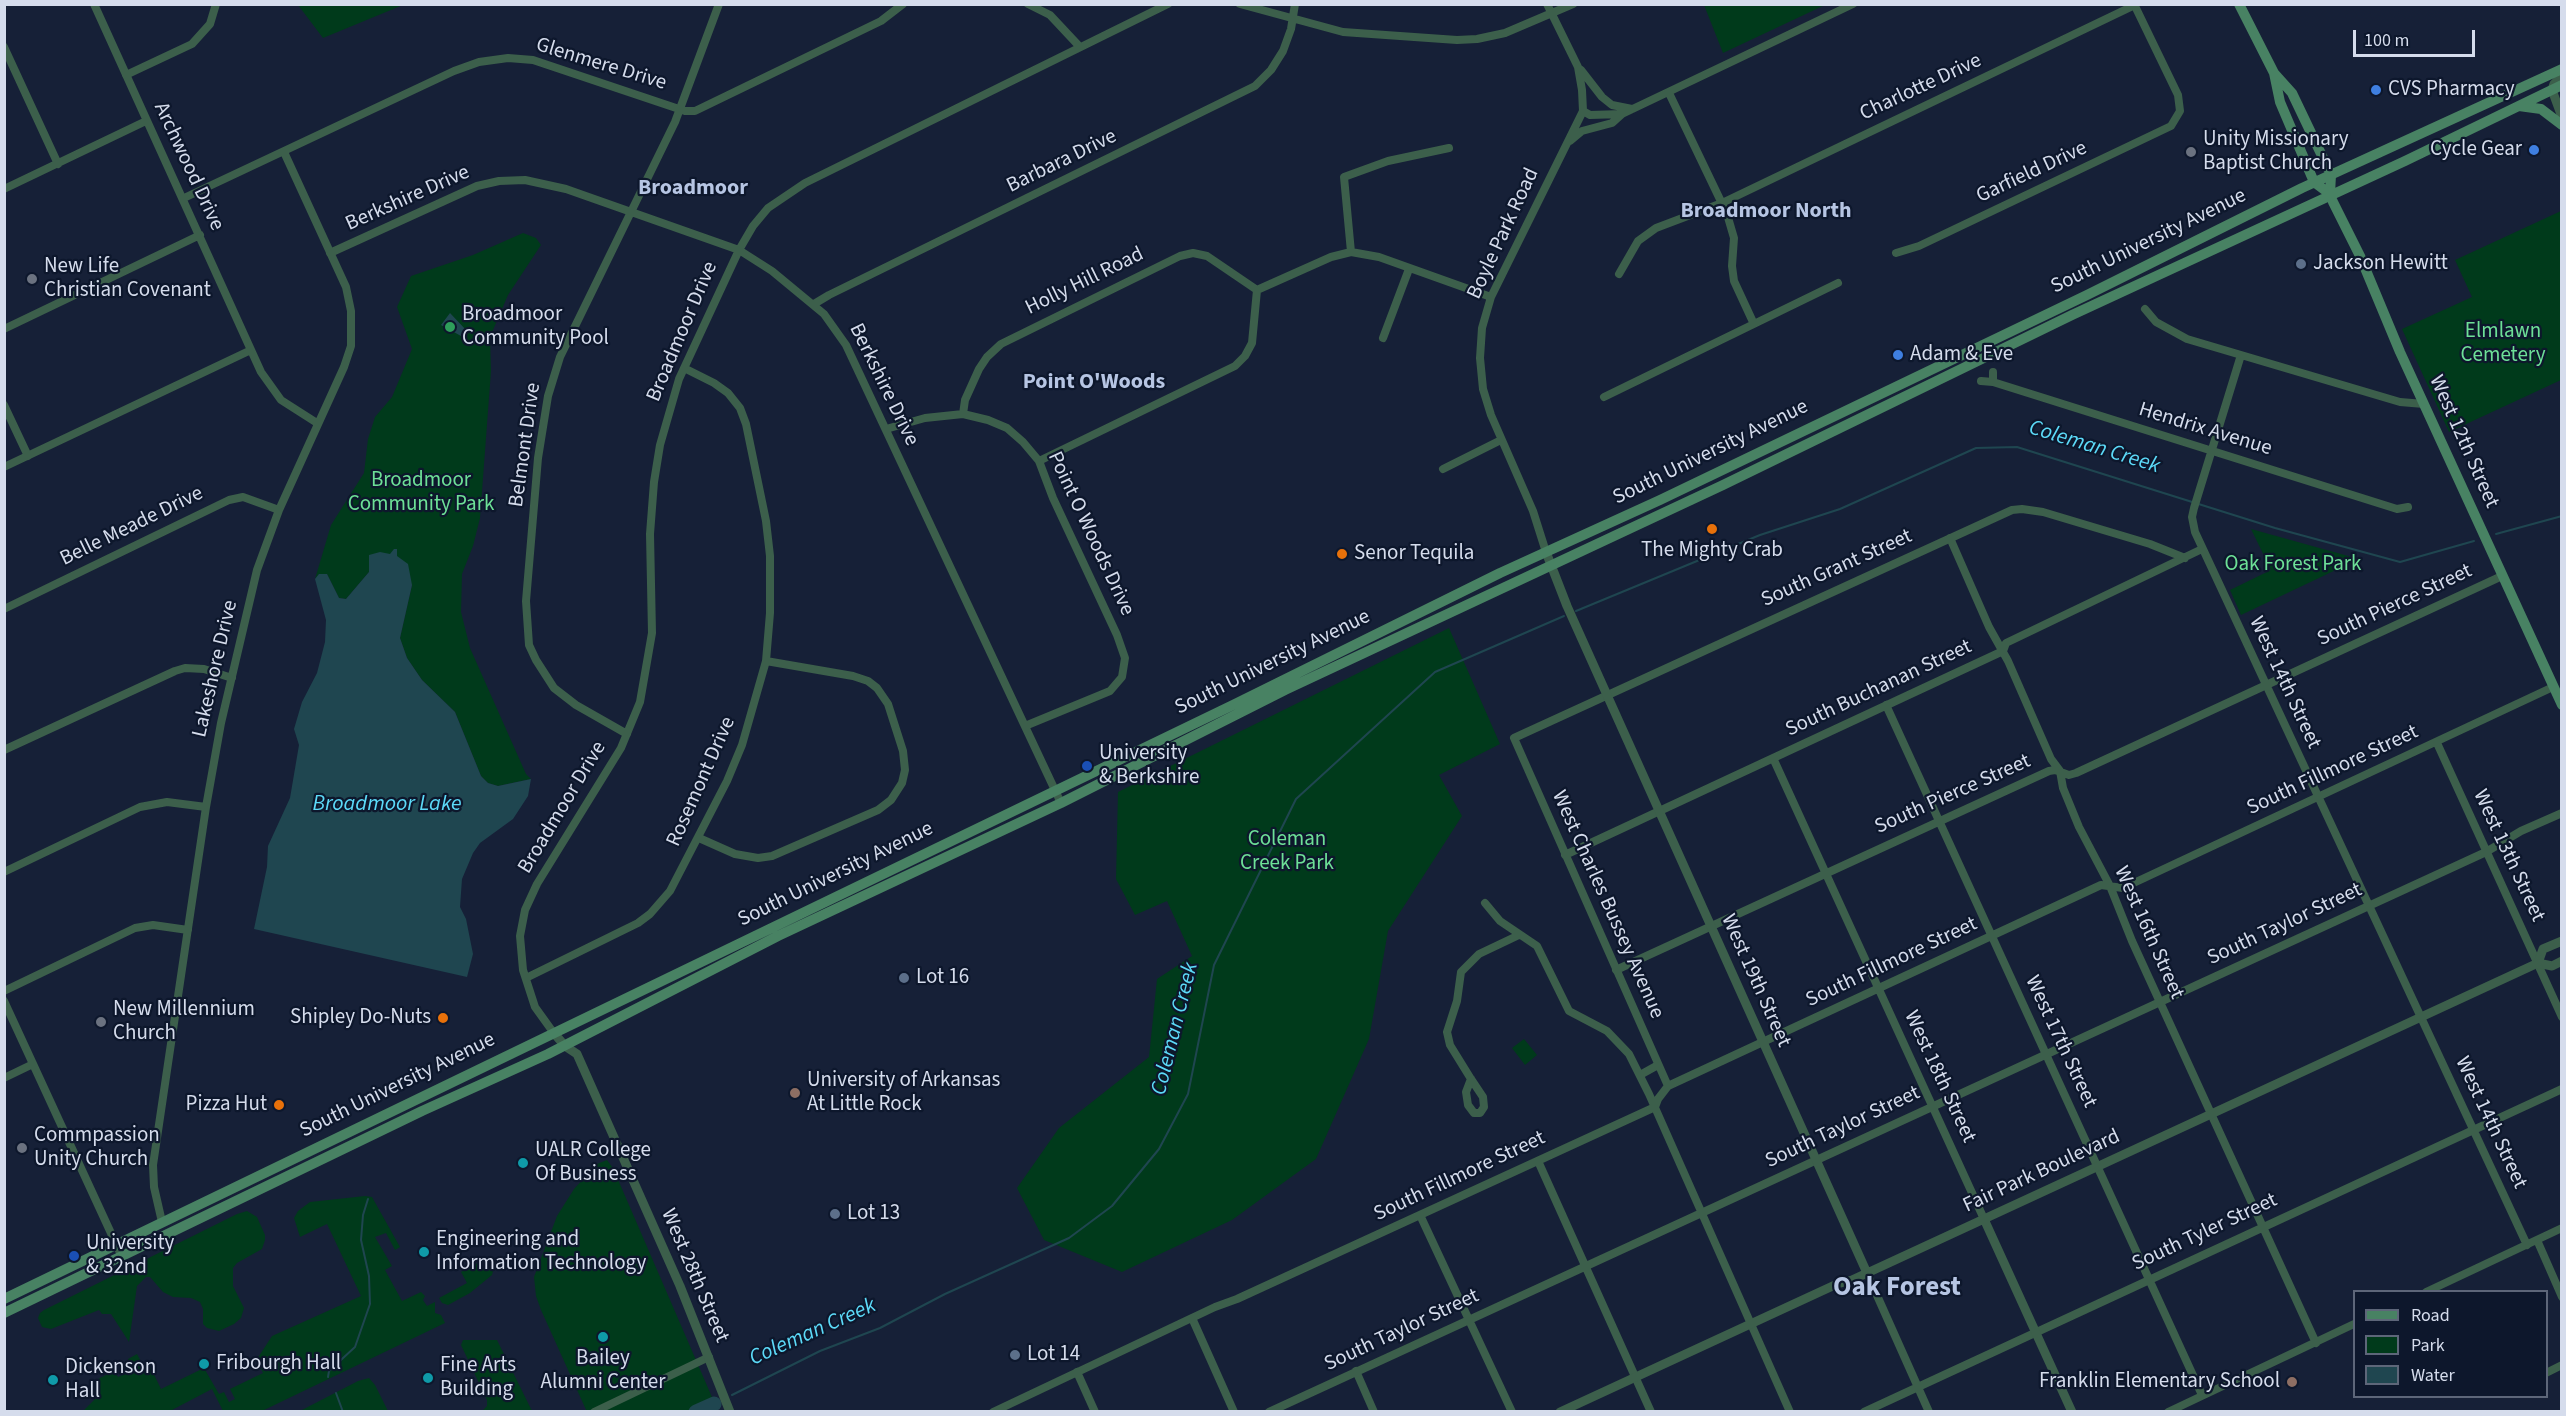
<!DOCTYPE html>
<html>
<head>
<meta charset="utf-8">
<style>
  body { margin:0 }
  #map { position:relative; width:2566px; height:1416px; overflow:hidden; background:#162037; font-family:"Source Sans 3",sans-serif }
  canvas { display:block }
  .frame { position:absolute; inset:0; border:6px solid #d5dcec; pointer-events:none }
  .legend { position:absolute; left:2353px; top:1290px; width:195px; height:108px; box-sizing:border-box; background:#0d172c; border:2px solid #5d6679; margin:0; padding:8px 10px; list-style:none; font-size:18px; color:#d5dcec }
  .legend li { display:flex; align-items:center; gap:12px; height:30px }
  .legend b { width:30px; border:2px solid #5d6679 }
  .scale { position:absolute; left:2353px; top:30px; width:122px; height:27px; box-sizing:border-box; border:3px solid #d5dcec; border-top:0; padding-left:8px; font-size:18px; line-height:21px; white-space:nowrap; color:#d5dcec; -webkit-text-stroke:4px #0d172c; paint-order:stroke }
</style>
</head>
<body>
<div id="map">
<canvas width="2566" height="1416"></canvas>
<div class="frame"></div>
<ul class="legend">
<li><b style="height:8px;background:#488263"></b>Road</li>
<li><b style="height:16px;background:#003a1b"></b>Park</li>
<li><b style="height:16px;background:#1f4650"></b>Water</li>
</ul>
<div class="scale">100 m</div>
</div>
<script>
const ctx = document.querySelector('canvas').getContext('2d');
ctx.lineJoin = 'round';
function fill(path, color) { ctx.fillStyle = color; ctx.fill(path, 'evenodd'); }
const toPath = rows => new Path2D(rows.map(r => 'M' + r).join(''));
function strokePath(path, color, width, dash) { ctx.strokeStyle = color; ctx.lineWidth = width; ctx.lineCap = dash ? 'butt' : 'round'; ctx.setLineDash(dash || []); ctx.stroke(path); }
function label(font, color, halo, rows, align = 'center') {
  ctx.font = font + ' "Source Sans 3",sans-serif'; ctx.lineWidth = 4.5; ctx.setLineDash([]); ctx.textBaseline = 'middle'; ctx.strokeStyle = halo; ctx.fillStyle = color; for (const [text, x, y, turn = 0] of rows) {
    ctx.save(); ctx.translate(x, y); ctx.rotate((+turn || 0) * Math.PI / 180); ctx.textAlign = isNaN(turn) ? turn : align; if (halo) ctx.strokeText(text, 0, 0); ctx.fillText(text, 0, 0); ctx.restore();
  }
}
const green = toPath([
  [298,5,403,5,323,38],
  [1704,5,1825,5,1723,53],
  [2561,211,2561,380,2449,432,2402,329,2472,297,2455,260],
  [523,233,536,238,541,245,508,295,490,337,491,371,480,518,473,546,462,574,461,612,470,648,526,774,531,779,498,786,488,783,481,776,455,712,422,680,407,658,400,638,412,585,390,554,369,572,346,599,339,598,327,574,319,574,315,579,331,525,364,473,368,439,375,417,392,397,412,349,397,307,411,276,473,255],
  [2251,529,2359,559,2241,615,2230,590,2271,570],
  [1449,628,1500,744,1439,775,1462,816,1388,931,1369,1039,1316,1159,1232,1220,1122,1272,1044,1240,1017,1188,1059,1128,1149,1057,1157,979,1192,956,1167,901,1135,915,1116,879,1118,792],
  [1524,1039,1537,1055,1525,1065,1512,1048],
  [607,1160,613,1168,718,1411,587,1412,541,1310,536,1296,534,1277,557,1216,574,1189,597,1164],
  [365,1196,372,1197,400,1247,395,1250,386,1233,375,1237,392,1266,385,1270,402,1301,421,1292,425,1296,423,1300,427,1306,435,1302,435,1313,441,1315,445,1323,262,1411,223,1411,212,1389,170,1411,83,1411,95,1399,97,1399,98,1379,114,1371,118,1377,131,1371,128,1359,137,1354,143,1365,148,1362,161,1389,204,1368,219,1394,224,1392,229,1402,235,1399,230,1389,263,1373,257,1359,272,1336,361,1296,327,1224,300,1237,294,1218,298,1211,310,1202],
  [247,1211,257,1217,265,1235,265,1240,262,1249,237,1263,233,1268,233,1286,244,1308,241,1318,234,1324,219,1331,207,1328,203,1324,203,1309,200,1302,191,1298,173,1297,163,1292,150,1277,146,1277,137,1286,129,1342,111,1314,102,1314,99,1310,51,1329,42,1327,38,1318,40,1313,44,1310,237,1214],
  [487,1258,493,1271,492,1275,470,1293,448,1305,442,1303,439,1298,467,1283,461,1272],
  [463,1340,497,1340,532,1411,482,1411,487,1406,487,1400,461,1345],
  [369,1378,375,1385,388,1411,300,1411,358,1381]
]);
const water = toPath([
  [450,313,466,330,461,336,441,325],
  [394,549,397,549,397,556,408,564,412,585,400,638,407,658,422,680,455,712,481,776,488,783,498,786,531,779,528,796,513,819,480,843,473,853,462,879,460,907,466,919,473,954,467,977,254,929,267,867,268,846,290,798,299,745,294,729,302,702,317,673,325,642,326,620,315,579,319,574,327,574,339,598,346,599,369,572,369,555,380,552,390,554]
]);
const stream = toPath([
  [2496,534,2562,516],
  [1576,611,1760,535,1840,509,1976,448,2017,447,2275,528,2400,562,2474,541],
  [328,1377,329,1371,355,1347,370,1304,369,1276,361,1240,363,1215,368,1199],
  [336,1393,343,1412],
  [732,1395,820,1351,880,1328,945,1294,1069,1238,1112,1206,1159,1149,1188,1094,1214,965,1296,799,1435,672,1564,616]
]);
const river = toPath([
  [696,1412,714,1404]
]);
const minor = toPath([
  [94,4,261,372,281,400,317,423],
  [1028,4,1050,15,1079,46],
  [1240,4,1343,32,1457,40,1477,39,1505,33,1573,4],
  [4,47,58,164],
  [1581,70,1602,97,1612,105,1632,109],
  [126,75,192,44,210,24,216,4],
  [1669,93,1727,214,1734,238,1732,266,1734,281,1753,322],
  [1583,111,1590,115,1622,114,1853,4],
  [1570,141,1582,131,1612,123,1622,114],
  [4,189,146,121],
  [184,198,454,71,479,62,508,58,533,60,685,111,695,111,881,21,903,4],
  [1351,252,1344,177,1388,161,1449,148],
  [330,253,477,186,499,181,525,180,566,189,739,250,772,271,824,314,846,345,1061,803],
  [1896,253,1919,246,2171,126,2180,111,2178,95,2134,4],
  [1619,274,1638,241,1656,228,1722,203,2135,5],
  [1257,290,1331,257,1351,252,1379,257,1491,297],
  [814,304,829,295,1255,86,1271,70,1283,51,1291,29,1295,4],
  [2145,309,2156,322,2187,339,2400,402,2424,404],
  [4,329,200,235],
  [1383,338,1409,269],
  [2241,355,2194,508,2192,517,2195,532,2527,1245],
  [1993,372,1993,382],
  [1981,381,1993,382,2397,509,2408,507],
  [1604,397,1838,283],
  [4,405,28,456],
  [963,414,965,400,979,369,987,357,1001,344,1180,256,1193,253,1207,256,1257,290],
  [886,429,925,418,963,414,988,420,1007,428,1023,442,1039,461,1053,498,1117,635,1125,658,1122,677,1110,691,1025,726],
  [1039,461,1235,366,1245,356,1252,343,1257,290],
  [4,467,251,350],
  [1443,469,1501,440],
  [1950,538,1989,627,2008,661,2051,759,2060,771,2063,788,2079,827,2110,886,2132,941,2316,1343],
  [1546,552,1533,511,1491,415,1483,389,1480,358,1482,328,1491,297,1583,111,1582,90,1578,67,1547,4],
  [4,609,229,500,243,497,279,510],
  [1886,705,2202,1395],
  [627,734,576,705,554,688,536,660,529,645,526,601,538,458,548,396,560,357,675,122,719,4],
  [2437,743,2562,1017],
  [4,750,175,671,185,668,204,669,232,678],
  [1773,758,1984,1219],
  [699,838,735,854,758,858,772,856,878,810,891,800,902,783,905,770,903,751,888,704,877,688,868,681,853,676,766,661],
  [1565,855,2003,651,2006,643,2202,549],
  [4,872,140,807,167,802,206,807],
  [1485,903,1500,921,1537,946,1569,1011,1607,1031,1629,1054,1649,1094,1790,1412],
  [1616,970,2049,771,2055,770,2069,775,2076,773,2502,576],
  [526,978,638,923,650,914,670,891,727,781,742,745,766,661,770,613,770,556,766,521,746,424,740,408,728,393,714,383,684,368],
  [4,991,135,928,153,925,188,930],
  [4,1001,122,1257],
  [553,1032,535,1007,523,970,520,936,525,910,537,884,621,748,640,702,652,633,650,534,654,482,660,445,679,379,739,250,753,226,768,208,805,183,1168,4],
  [1640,1075,1658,1065],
  [4,1078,33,1064],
  [1471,1079,1450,1045,1447,1032,1457,1001,1461,972,1479,954,1519,935],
  [1471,1079,1483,1097,1484,1107,1480,1113,1474,1113,1468,1105,1466,1092,1471,1079],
  [1668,1086,1514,738,2012,510,2022,509,2043,512,2150,544,2185,558],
  [1538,1161,1651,1412],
  [1420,1215,1512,1412],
  [162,1222,154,1187,153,1165,206,807,221,723,257,570,279,510,344,367,351,346,351,311,346,287,284,152],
  [2537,1240,2562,1297],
  [1867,1273,1929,1412],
  [2426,1292,2562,1228],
  [1192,1318,1234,1412],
  [1356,1371,1374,1412],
  [1077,1372,1095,1412],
  [2546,1373,2562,1365],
  [594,1412,709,1357],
  [993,1412,1215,1307,1237,1299,1655,1107,1658,1099,1668,1086,2101,885,2123,888,2553,687],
  [1269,1412,2486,852,2521,831,2562,813],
  [1864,1412,2562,1089],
  [2168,1412,2354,1324]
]);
const tertiary = toPath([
  [2562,76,2554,84,2552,90,2562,117],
  [1546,552,1567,606,1867,1273],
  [2538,963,2543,949,2562,941],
  [553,1032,565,1046,577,1054,680,1286,730,1412],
  [1984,1219,2072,1412],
  [1560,1412,1837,1284,1852,1280,2538,963,2552,966,2562,961]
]);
const secondary = toPath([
  [2239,4,2274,73,2292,93,2324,160,2331,175,2330,194,2333,202,2360,256,2400,352,2562,705],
  [2274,73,2280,102,2314,182,2330,194],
  [2519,106,2541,109,2562,125],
  [4,1299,1235,704,1500,573,1660,500,2087,295,2302,188,2562,69],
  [4,1313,422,1111,548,1054,778,936,1061,803,1285,690,1723,485,2072,315,2405,161,2562,85]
]);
const markers = [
  [2376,90,6,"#3f7fe0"],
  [2534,150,6,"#3f7fe0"],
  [2191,152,6,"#6b7280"],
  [2301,264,6,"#5c6f8a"],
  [32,279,6,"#6b7280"],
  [450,327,6,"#2e9e5b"],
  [1898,355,6,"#3f7fe0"],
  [1712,529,6,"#e8710a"],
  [1342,554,6,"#e8710a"],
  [1087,766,6,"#1a4fb4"],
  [904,978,6,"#5c6f8a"],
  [443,1018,6,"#e8710a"],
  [101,1022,6,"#6b7280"],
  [795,1093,6,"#8d6e63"],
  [279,1105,6,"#e8710a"],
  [22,1148,6,"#6b7280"],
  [523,1163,6,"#0f9aa8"],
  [835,1214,6,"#5c6f8a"],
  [424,1252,6,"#0f9aa8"],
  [74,1256,6,"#1a4fb4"],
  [603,1337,6,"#0f9aa8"],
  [1015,1355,6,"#5c6f8a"],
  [204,1364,6,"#0f9aa8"],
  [428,1378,6,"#0f9aa8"],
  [53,1380,6,"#0f9aa8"],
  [2292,1382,6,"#8d6e63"]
];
const streetNames = [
  ["Glenmere Drive",601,65,17],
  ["Charlotte Drive",1921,88,-25],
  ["Barbara Drive",1062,162,-26],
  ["Archwood Drive",188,167,65],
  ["Garfield Drive",2032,173,-25],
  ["Berkshire Drive",408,199,-24],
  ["Boyle Park Road",1504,234,-65],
  ["South University Avenue",2149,242,-26],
  ["Holly Hill Road",1085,282,-26],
  ["Broadmoor Drive",683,332,-67],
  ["Berkshire Drive",883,385,64],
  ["Hendrix Avenue",2205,430,17],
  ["West 12th Street",2463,442,66],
  ["Belmont Drive",526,445,-82],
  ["South University Avenue",1711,453,-26],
  ["Belle Meade Drive",132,527,-26],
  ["Point O Woods Drive",1090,534,65],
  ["South Grant Street",1837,569,-24],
  ["South Pierce Street",2395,606,-25],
  ["South University Avenue",1273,663,-26],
  ["Lakeshore Drive",216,669,-77],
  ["West 14th Street",2284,683,65],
  ["South Buchanan Street",1879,689,-25],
  ["South Fillmore Street",2333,771,-25],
  ["Rosemont Drive",702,782,-66],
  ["South Pierce Street",1953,795,-24],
  ["Broadmoor Drive",563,808,-59],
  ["West 13th Street",2508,856,65],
  ["South University Avenue",836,875,-26],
  ["West Charles Bussey Avenue",1607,905,66],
  ["South Taylor Street",2285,925,-25],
  ["West 16th Street",2148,933,66],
  ["South Fillmore Street",1892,963,-25],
  ["West 19th Street",1755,981,66],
  ["West 17th Street",2060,1042,65],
  ["West 18th Street",1939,1077,65],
  ["South University Avenue",398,1086,-26],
  ["West 14th Street",2490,1123,65],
  ["South Taylor Street",1843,1128,-25],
  ["Fair Park Boulevard",2042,1172,-25],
  ["South Fillmore Street",1460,1177,-25],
  ["South Tyler Street",2205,1233,-25],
  ["West 28th Street",694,1276,67],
  ["South Taylor Street",1402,1331,-25]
];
const poiNames = [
  ["CVS Pharmacy",2388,90],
  ["Unity Missionary",2203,140],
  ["Baptist Church",2203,164],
  ["Cycle Gear",2522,150,"right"],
  ["Jackson Hewitt",2313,264],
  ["New Life",44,267],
  ["Christian Covenant",44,291],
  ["Broadmoor",462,315],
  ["Community Pool",462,339],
  ["Adam & Eve",1910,355],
  ["The Mighty Crab",1712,551,"center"],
  ["Senor Tequila",1354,554],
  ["University",1099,754],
  ["& Berkshire",1099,778],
  ["Lot 16",916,978],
  ["New Millennium",113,1010],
  ["Church",113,1034],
  ["Shipley Do-Nuts",431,1018,"right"],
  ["University of Arkansas",807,1081],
  ["At Little Rock",807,1105],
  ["Pizza Hut",267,1105,"right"],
  ["Commpassion",34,1136],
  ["Unity Church",34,1160],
  ["UALR College",535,1151],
  ["Of Business",535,1175],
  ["Lot 13",847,1214],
  ["Engineering and",436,1240],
  ["Information Technology",436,1264],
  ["University",86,1244],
  ["& 32nd",86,1268],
  ["Lot 14",1027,1355],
  ["Bailey",603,1359,"center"],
  ["Alumni Center",603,1383,"center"],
  ["Fribourgh Hall",216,1364],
  ["Fine Arts",440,1366],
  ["Building",440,1390],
  ["Dickenson",65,1368],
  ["Hall",65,1392],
  ["Franklin Elementary School",2280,1382,"right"]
];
const parkNames = [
  ["Elmlawn",2503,332],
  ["Cemetery",2503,356],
  ["Broadmoor",421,481],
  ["Community Park",421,505],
  ["Oak Forest Park",2293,565],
  ["Coleman",1287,840],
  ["Creek Park",1287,864]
];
const neighbourhoodNames = [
  ["Broadmoor",693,189],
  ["Broadmoor North",1766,212],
  ["Point O'Woods",1094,383]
];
const waterNames = [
  ["Coleman Creek",2094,448,17],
  ["Broadmoor Lake",387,805],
  ["Coleman Creek",1176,1029,-76],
  ["Coleman Creek",813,1333,-24]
];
const districtNames = [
  ["Oak Forest",1897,1289]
];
fill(green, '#003a1b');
fill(water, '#1f4650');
strokePath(stream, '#1f4650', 2);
strokePath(river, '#1f4650', 15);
strokePath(minor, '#3c5f4b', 8);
strokePath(tertiary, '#3c5f4b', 9);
strokePath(secondary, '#488263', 10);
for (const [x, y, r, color] of markers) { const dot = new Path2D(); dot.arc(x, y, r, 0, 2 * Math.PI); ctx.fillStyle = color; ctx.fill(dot); strokePath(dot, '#0d172c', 2); }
label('21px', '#d5dcec', '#0d172c', streetNames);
label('21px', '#d5dcec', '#0d172c', poiNames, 'left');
label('21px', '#6de097', '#0d172c', parkNames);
label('bold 22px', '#b6c5e3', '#0d172c', neighbourhoodNames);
label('italic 22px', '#5cdaf8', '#0d172c', waterNames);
label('bold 27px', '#b6c5e3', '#0d172c', districtNames);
</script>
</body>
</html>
